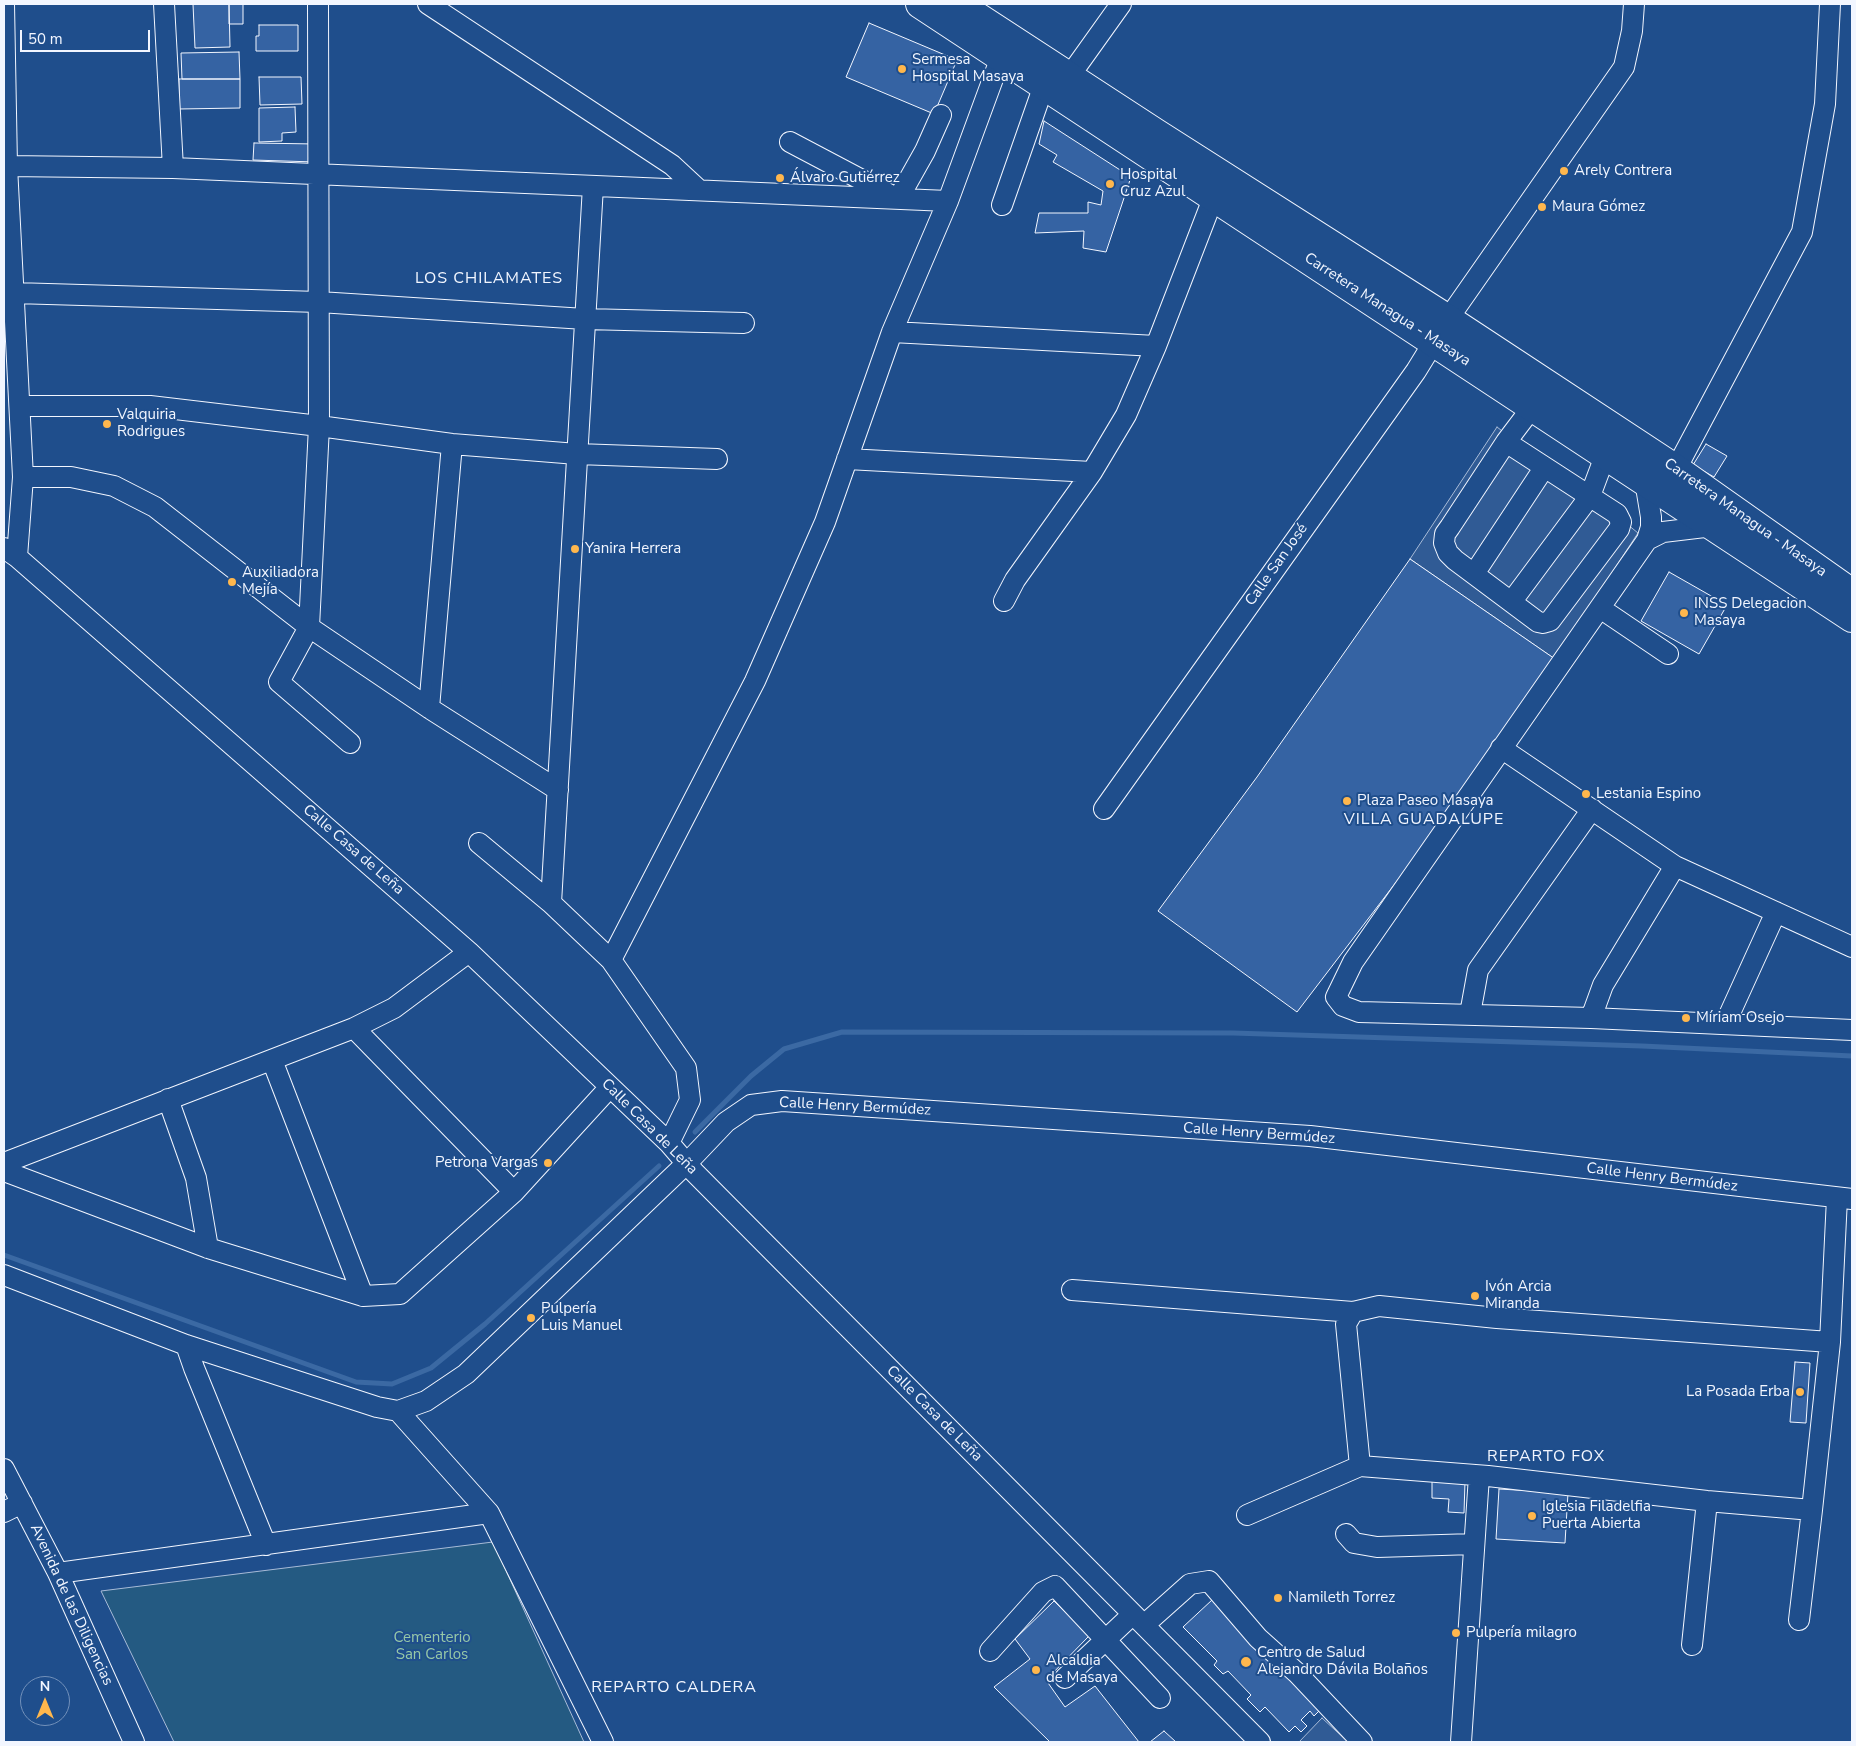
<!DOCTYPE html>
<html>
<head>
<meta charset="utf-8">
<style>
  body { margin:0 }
  #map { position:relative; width:1856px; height:1746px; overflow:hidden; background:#1f4e8c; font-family:"Nunito Sans",sans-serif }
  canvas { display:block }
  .frame { position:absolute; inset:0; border:5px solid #f2f6ff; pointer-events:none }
  .north { position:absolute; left:20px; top:1676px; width:50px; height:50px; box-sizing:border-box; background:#1f4e8c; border:1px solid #7391ba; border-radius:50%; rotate:0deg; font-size:14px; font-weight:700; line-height:20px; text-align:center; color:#f2f6ff }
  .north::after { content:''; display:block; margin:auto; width:18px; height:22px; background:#ffb74d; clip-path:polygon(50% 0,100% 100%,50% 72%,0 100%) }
  .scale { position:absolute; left:20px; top:30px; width:130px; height:22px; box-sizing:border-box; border:2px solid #f2f6ff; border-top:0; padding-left:6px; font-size:15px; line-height:18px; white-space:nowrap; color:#f2f6ff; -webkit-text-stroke:4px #1f4e8c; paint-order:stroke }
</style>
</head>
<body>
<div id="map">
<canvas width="1856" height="1746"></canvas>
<div class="frame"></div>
<div class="north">N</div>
<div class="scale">50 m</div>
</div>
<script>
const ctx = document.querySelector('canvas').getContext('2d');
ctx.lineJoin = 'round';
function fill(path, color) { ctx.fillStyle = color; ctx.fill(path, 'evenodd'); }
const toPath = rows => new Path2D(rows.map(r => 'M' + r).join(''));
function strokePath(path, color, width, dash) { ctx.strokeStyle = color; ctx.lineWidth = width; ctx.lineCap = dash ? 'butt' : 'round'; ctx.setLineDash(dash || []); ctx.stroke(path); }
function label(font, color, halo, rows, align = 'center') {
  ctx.font = font + ' "Nunito Sans",sans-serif'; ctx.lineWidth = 4; ctx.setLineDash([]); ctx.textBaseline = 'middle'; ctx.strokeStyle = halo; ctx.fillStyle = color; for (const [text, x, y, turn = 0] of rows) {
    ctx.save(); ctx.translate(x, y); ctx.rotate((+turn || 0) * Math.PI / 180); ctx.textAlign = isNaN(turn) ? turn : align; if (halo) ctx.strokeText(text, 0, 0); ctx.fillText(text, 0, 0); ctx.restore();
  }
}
const green = toPath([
  [493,1542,584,1742,174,1742,101,1591,493,1542]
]);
const parking = toPath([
  [1497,427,1551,469,1606,507,1638,533,1555,659,1410,559,1497,427],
  [1322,1718,1348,1742,1299,1742,1322,1718]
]);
const stream = toPath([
  [695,1132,751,1076,784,1049,842,1032,1233,1033,1642,1046,1852,1056],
  [4,1255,356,1382,392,1384,431,1368,485,1324,659,1166]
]);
const building = toPath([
  [193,4,229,4,230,47,195,48,193,4],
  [229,4,243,4,243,24,229,24,229,4],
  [869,23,957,60,934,114,846,77,869,23],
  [259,25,298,25,298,51,256,51,256,36,259,36,259,25],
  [239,52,240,79,182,79,181,53,239,52],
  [259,77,301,77,302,104,260,105,259,77],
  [179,79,240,79,240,108,179,109,179,79],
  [295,107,296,132,282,133,282,141,259,142,259,108,295,107],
  [1044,121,1131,177,1106,252,1083,248,1084,231,1035,233,1039,213,1088,213,1088,202,1101,205,1103,191,1053,162,1057,155,1039,144,1044,121],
  [254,143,316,144,315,162,253,160,254,143],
  [1706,444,1727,456,1714,477,1693,465,1706,444],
  [1410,559,1555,659,1439,826,1297,1012,1158,911,1257,777,1410,559],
  [1669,572,1727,605,1699,654,1641,621,1669,572],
  [1795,1362,1810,1363,1806,1423,1790,1422,1795,1362],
  [1432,1481,1465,1482,1464,1513,1448,1512,1449,1499,1432,1498,1432,1481],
  [1499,1489,1568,1493,1565,1543,1496,1539,1499,1489],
  [1212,1600,1314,1705,1324,1706,1314,1716,1310,1711,1301,1720,1307,1726,1301,1732,1295,1726,1289,1732,1265,1707,1260,1712,1247,1699,1251,1695,1228,1671,1223,1674,1214,1665,1217,1661,1183,1627,1212,1600],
  [1054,1601,1089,1636,1046,1680,1065,1707,1095,1686,1139,1742,1050,1742,994,1687,1030,1659,1015,1639,1054,1601],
  [1164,1731,1176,1742,1150,1742,1164,1731]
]);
const minor = toPath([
  [4,4,7,166,23,477,17,557],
  [164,4,173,168],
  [318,4,319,426,309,627,279,682,350,743],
  [428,4,672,165,699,190],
  [1061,88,1121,4],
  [790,142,898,199,925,151,941,115],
  [7,166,173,168,948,201],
  [1002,205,1044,85],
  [14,293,319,302,585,319,744,323],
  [892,332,1156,346],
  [20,406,150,406,319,426,452,444,577,454,717,459],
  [1506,442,1617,514,1621,522,1619,529,1550,621,1543,623,1538,622,1455,560,1448,553,1444,543,1445,534,1450,527,1506,442,1540,397],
  [847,459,1092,472],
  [1676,469,1802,232,1825,104,1830,4],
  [23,477,71,477,114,486,155,507,309,627,429,708,558,790],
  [1645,481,1651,517,1651,527,1647,540,1353,962,1336,997,1343,1006,1359,1012,1591,1018,1852,1030],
  [1647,540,1663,532,1713,526],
  [4,548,17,557,469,952,669,1143,694,1172,1260,1742],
  [1474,574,1544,468],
  [1004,601,1015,580,1092,472,1126,415,1156,346,1214,196],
  [1512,601,1590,496,1605,456],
  [1600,608,1668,654],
  [429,708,452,444],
  [1501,748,1675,866,1852,947],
  [1104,809,1416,371,1448,319,1624,67,1632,31,1634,4],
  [479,843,551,903,611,960,686,1068,690,1100,669,1143],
  [551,903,593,186],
  [611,960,755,681,825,522,892,332,948,201,1001,57],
  [1470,1014,1478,970,1592,809],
  [1591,1018,1603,985,1675,866],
  [1725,1024,1776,912],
  [354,1028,514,1192],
  [272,1060,363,1296],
  [168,1099,196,1178,208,1248],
  [4,1163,354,1028,394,1008,469,952],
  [4,1171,208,1248,363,1296,400,1294,514,1192,610,1087],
  [4,1275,186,1345,377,1407,398,1411,426,1401,466,1374,687,1163,726,1122,751,1105,782,1101,1310,1136,1852,1199],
  [1072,1290,1353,1312],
  [186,1345,194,1368,266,1545],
  [1360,1466,1346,1324,1353,1312,1379,1306,1497,1318,1830,1342],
  [4,1469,58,1573,134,1742],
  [4,1512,22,1503],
  [489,1513,603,1742],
  [1247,1515,1360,1466,1488,1476,1707,1501,1812,1510],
  [1346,1534,1354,1543,1377,1547,1474,1544],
  [58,1573,489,1513,398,1411],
  [1799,1620,1812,1510,1830,1342,1837,1198],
  [1144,1625,1190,1584,1209,1581,1258,1638,1297,1673,1362,1742],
  [1692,1645,1707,1501],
  [990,1651,1043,1592,1055,1586,1160,1698],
  [1065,1678,1133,1614],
  [1461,1742,1479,1476]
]);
const highway = toPath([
  [920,4,1852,618],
  [958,4,1156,133,1448,319,1676,469,1852,593]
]);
const markers = [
  [902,69,5,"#ffb74d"],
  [1564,171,5,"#ffb74d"],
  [780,178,5,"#ffb74d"],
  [1110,184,5,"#ffb74d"],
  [1542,207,5,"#ffb74d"],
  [107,424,5,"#ffb74d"],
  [575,549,5,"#ffb74d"],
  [232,582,5,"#ffb74d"],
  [1684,613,5,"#ffb74d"],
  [1586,794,5,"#ffb74d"],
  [1347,801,5,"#ffb74d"],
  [1686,1018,5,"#ffb74d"],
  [548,1163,5,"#ffb74d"],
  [1475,1296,5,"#ffb74d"],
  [531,1318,5,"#ffb74d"],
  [1800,1392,5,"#ffb74d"],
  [1532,1516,5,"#ffb74d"],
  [1278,1598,5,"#ffb74d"],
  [1456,1633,5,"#ffb74d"],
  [1246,1662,6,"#ffb74d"],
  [1036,1670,5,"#ffb74d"]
];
const poiNames = [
  ["Sermesa",912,60],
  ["Hospital Masaya",912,77],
  ["Arely Contrera",1574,171],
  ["Hospital",1120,175],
  ["Cruz Azul",1120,192],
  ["Álvaro Gutiérrez",790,178],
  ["Maura Gómez",1552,207],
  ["Valquiria",117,415],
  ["Rodrigues",117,432],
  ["Yanira Herrera",585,549],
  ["Auxiliadora",242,573],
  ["Mejía",242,590],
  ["INSS Delegacion",1694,604],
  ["Masaya",1694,621],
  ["Lestania Espino",1596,794],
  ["Plaza Paseo Masaya",1357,801],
  ["Míriam Osejo",1696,1018],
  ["Petrona Vargas",538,1163,"right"],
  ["Ivón Arcia",1485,1287],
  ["Miranda",1485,1304],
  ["Pulpería",541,1309],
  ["Luis Manuel",541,1326],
  ["La Posada Erba",1790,1392,"right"],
  ["Iglesia Filadelfia",1542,1507],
  ["Puerta Abierta",1542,1524],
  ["Namileth Torrez",1288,1598],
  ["Pulpería milagro",1466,1633],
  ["Centro de Salud",1257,1653],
  ["Alejandro Dávila Bolaños",1257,1670],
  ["Alcaldia",1046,1661],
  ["de Masaya",1046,1678]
];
const streetNames = [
  ["Carretera Managua - Masaya",1387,310,33],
  ["Carretera Managua - Masaya",1745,518,35],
  ["Calle San José",1277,565,-55],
  ["Calle Casa de Leña",353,850,41],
  ["Calle Henry Bermúdez",855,1107,3],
  ["Calle Casa de Leña",649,1127,45],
  ["Calle Henry Bermúdez",1259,1134,4],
  ["Calle Henry Bermúdez",1662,1178,7],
  ["Calle Casa de Leña",934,1414,45],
  ["Avenida de las Diligencias",71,1605,65]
];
const parkNames = [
  ["Cementerio",432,1638],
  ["San Carlos",432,1655]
];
const neighbourhoodNames = [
  ["LOS CHILAMATES",489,279],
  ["VILLA GUADALUPE",1424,820],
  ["REPARTO FOX",1546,1457],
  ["REPARTO CALDERA",674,1688]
];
fill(green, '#245a82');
strokePath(green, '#a8bbd7', 1);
fill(parking, '#305b95');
strokePath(parking, '#a8bbd7', 1);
strokePath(stream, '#3b69a3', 5);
fill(building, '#3563a3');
strokePath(building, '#f2f6ff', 1);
strokePath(minor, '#f2f6ff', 22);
strokePath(highway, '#f2f6ff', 30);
strokePath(minor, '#1f4e8c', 20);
strokePath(highway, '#1f4e8c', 28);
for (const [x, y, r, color] of markers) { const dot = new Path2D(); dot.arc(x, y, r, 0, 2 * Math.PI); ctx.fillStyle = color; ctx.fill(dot); strokePath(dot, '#1f4e8c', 2); }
label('15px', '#f2f6ff', '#1f4e8c', poiNames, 'left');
label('15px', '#f2f6ff', '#1f4e8c', streetNames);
label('15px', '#97c8a6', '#1f4e8c', parkNames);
ctx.letterSpacing = '1px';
label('16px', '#f2f6ff', '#1f4e8c', neighbourhoodNames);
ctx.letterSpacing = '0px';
</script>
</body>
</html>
